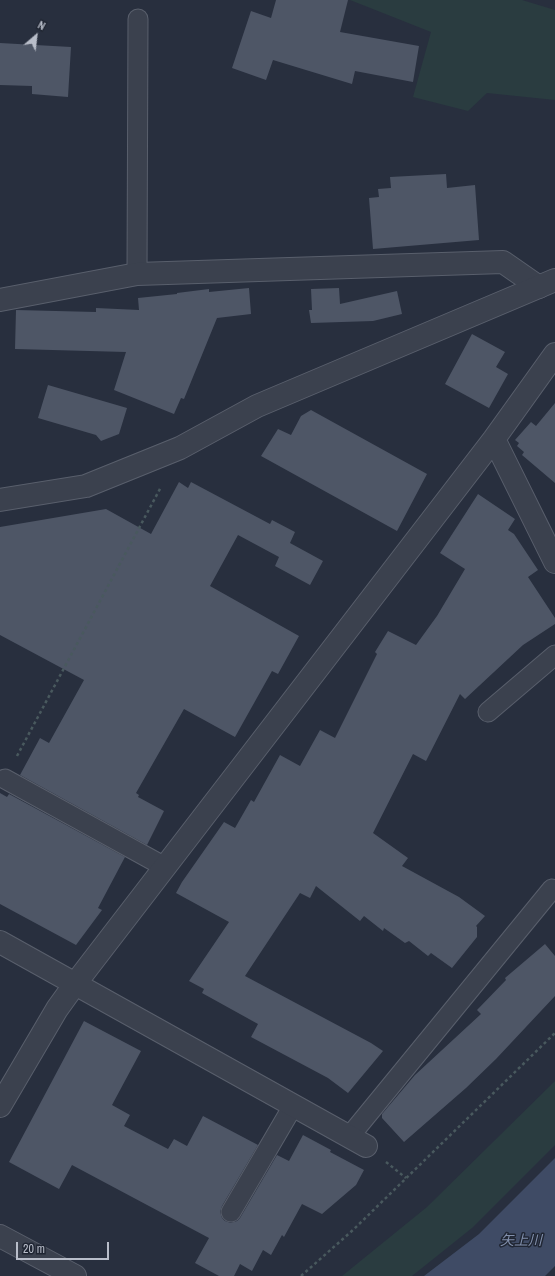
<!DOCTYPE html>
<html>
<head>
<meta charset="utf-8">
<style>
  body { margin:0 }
  #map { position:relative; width:555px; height:1276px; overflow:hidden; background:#282f3e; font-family:"Archivo Narrow",sans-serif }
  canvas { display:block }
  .north { position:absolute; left:16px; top:16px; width:40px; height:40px; -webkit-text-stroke:3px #202633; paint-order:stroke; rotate:28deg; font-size:11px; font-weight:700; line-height:16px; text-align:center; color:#b8bdc9 }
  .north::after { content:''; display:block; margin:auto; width:14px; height:18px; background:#b8bdc9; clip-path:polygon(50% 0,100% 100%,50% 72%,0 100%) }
  .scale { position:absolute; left:16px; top:1242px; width:93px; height:18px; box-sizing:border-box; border:2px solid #b8bdc9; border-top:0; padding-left:5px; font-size:12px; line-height:14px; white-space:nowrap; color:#b8bdc9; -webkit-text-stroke:3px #202633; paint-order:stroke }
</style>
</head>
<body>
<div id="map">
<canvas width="555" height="1276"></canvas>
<div class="north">N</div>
<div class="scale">20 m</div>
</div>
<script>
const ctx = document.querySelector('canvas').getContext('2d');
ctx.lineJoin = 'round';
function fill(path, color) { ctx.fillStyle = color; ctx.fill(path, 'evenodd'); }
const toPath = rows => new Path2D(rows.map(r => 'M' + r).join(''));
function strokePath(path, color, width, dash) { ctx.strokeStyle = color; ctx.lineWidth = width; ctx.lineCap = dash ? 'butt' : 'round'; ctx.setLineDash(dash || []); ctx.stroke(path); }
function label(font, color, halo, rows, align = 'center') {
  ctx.font = font + ' "Archivo Narrow","Noto Sans JP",sans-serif'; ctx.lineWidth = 3; ctx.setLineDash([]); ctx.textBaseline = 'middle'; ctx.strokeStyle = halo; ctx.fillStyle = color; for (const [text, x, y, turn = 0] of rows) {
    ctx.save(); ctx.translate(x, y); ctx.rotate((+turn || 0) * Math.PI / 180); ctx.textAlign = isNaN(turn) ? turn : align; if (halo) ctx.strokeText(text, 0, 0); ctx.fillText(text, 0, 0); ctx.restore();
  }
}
const green = toPath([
  [350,0,522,0,555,10,555,100,487,93,468,111,413,97,431,32],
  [555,1081,555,1145,472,1228,412,1276,342,1276,427,1207]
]);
const water = toPath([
  [555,1158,555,1266,545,1276,424,1276,479,1234]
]);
const building = toPath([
  [276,0,348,0,340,32,419,46,413,82,355,71,352,84,273,60,266,80,232,68,251,11,271,18],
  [0,43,71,47,68,97,32,94,32,86,0,85],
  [446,174,447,188,475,185,479,240,373,249,369,198,379,197,378,189,391,188,390,177],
  [249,288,251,314,217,318,184,399,181,398,174,414,114,390,126,352,15,349,16,310,96,312,96,308,139,310,138,298,177,294,177,293,209,289,209,292],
  [339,288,340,304,397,291,402,314,373,321,311,323,309,310,312,310,311,289],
  [472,334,505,352,496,367,508,374,489,408,445,384],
  [48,385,127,408,119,434,101,441,96,435,38,418],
  [555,403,555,483,522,455,524,452,517,446,519,443,515,440,531,422,536,426],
  [311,410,427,474,397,531,261,456,278,429,291,435,301,416],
  [179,482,188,488,191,482,270,524,272,520,295,532,290,543,323,561,310,585,275,566,279,557,238,535,210,586,299,636,278,674,272,671,235,737,184,709,136,793,139,795,138,797,164,811,147,845,20,775,40,738,49,743,84,680,0,635,0,527,106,509,151,534],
  [478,494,515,519,508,530,514,534,538,570,528,577,555,618,555,624,523,645,465,699,460,694,426,761,413,754,373,833,408,858,402,866,459,897,485,916,476,926,477,927,477,937,452,968,431,953,428,956,409,941,405,943,384,928,383,931,364,916,360,921,316,886,310,898,300,893,245,976,371,1043,383,1051,348,1093,328,1078,251,1037,258,1024,202,993,204,989,189,981,229,922,176,893,182,882,224,822,235,828,251,800,254,802,280,755,300,766,320,730,335,738,377,654,375,652,388,631,416,645,437,616,465,569,440,553],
  [0,793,7,797,9,794,125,857,98,908,102,910,76,945,0,904],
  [545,944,555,956,555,996,496,1059,466,1088,404,1142,382,1118,382,1114,415,1075,481,1014,477,1010,506,980,505,978],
  [84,1021,141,1051,112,1105,130,1115,124,1126,168,1149,174,1139,187,1146,203,1116,258,1145,222,1206,220,1212,222,1218,225,1221,231,1223,237,1221,240,1218,277,1155,289,1161,303,1135,331,1150,330,1152,364,1170,356,1185,322,1214,302,1204,284,1237,282,1235,271,1255,263,1250,252,1271,240,1264,234,1276,219,1276,195,1263,209,1238,72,1165,59,1189,9,1162]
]);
const path = toPath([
  [17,756,161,487],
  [386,1162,406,1178],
  [301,1276,353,1230,555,1033]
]);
const service = toPath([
  [137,274,138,19],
  [488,712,555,655],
  [5,779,165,867],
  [349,1137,552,889],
  [231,1212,293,1106]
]);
const minor = toPath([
  [0,300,137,274,503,262,539,287],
  [494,439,555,562],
  [0,942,366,1146],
  [0,1106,57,1009,75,984,494,439,555,354],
  [0,1236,75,1276]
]);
const tertiary = toPath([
  [0,500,86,486,180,448,257,406,555,280]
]);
const waterNames = [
  ["矢上川",521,1241]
];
fill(green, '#2a3c40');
fill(water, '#3f4b65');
fill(building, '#4e5666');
strokePath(service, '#595f6c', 21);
strokePath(minor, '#595f6c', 24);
strokePath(tertiary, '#595f6c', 24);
strokePath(path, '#49595e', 2.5, [3, 3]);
strokePath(service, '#3b414e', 19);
strokePath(minor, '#3b414e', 22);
strokePath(tertiary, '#3b414e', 22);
label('italic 14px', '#8290ad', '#202633', waterNames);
</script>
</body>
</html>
